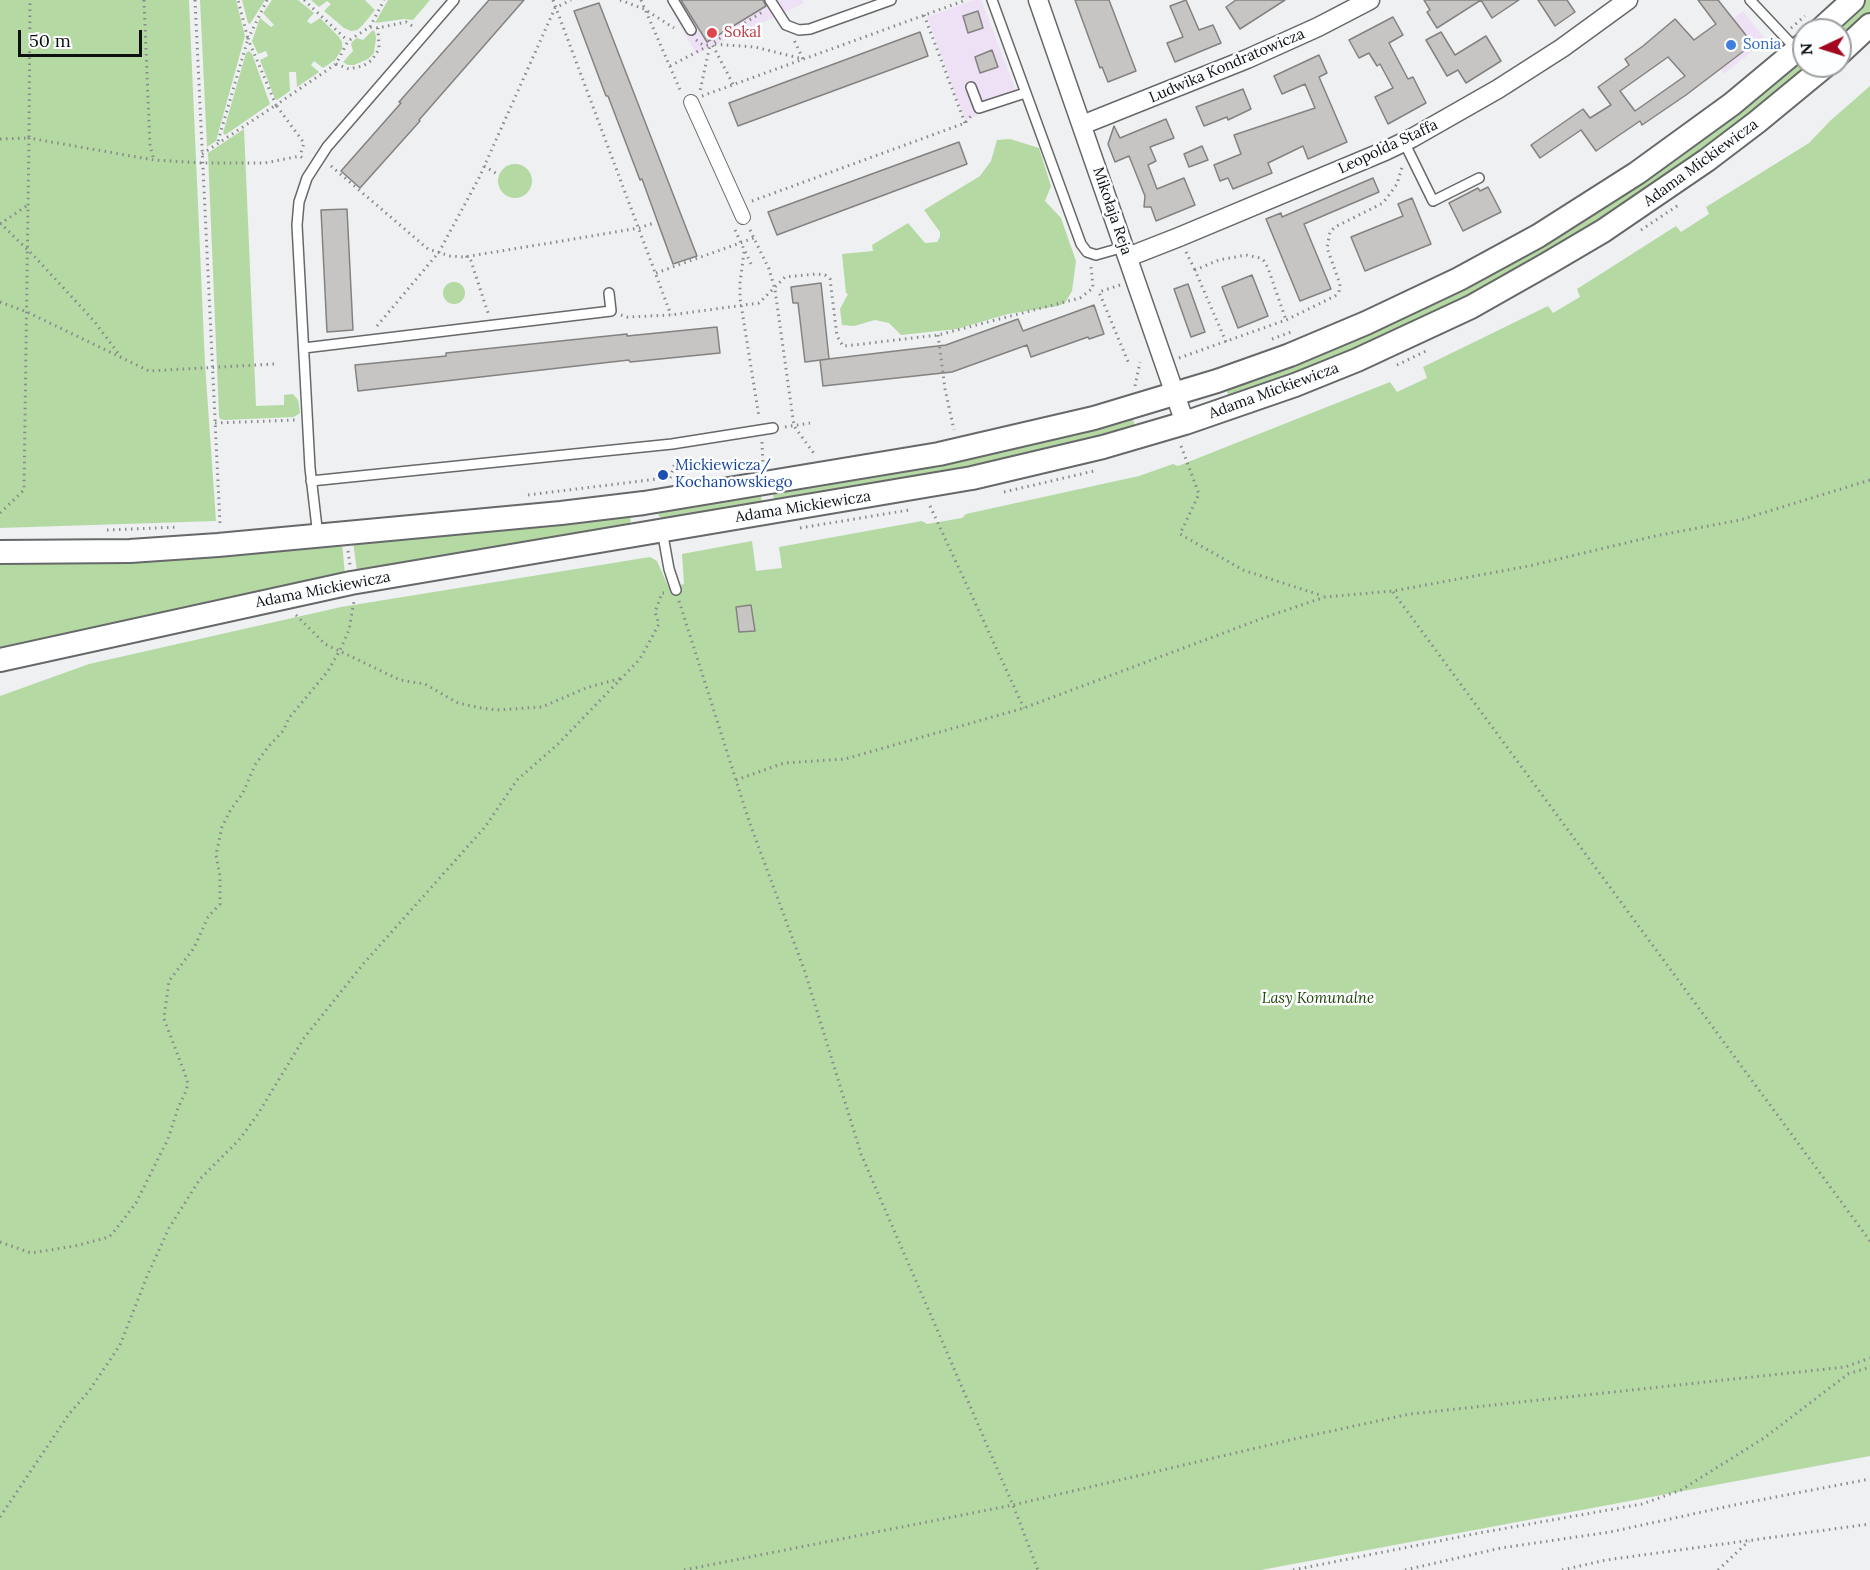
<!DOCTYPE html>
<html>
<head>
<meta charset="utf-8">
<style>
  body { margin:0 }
  #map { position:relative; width:1870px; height:1570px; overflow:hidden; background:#eef0f2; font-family:Lora,serif }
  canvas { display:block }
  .north { position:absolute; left:1792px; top:18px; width:60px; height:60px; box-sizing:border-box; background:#fcfeff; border:2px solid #9d9f9f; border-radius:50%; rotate:266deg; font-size:16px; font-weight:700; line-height:24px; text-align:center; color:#0f1010 }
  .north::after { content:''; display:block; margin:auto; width:21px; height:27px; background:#a3061e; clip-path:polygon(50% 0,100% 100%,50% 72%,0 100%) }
  .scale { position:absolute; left:18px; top:30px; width:124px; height:27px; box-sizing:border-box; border:3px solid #0f1010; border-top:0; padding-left:8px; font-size:18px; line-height:21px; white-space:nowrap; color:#0f1010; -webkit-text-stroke:4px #fcfeff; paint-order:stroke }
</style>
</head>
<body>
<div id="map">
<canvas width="1870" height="1570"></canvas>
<div class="north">N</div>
<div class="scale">50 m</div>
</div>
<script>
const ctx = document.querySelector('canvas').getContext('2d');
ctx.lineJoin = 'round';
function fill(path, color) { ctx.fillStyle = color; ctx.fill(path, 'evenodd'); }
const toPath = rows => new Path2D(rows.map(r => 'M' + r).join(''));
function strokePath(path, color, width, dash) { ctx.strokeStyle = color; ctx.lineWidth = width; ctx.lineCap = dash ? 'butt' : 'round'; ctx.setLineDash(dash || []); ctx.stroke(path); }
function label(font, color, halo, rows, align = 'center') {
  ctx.font = font + ' Lora,serif'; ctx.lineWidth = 5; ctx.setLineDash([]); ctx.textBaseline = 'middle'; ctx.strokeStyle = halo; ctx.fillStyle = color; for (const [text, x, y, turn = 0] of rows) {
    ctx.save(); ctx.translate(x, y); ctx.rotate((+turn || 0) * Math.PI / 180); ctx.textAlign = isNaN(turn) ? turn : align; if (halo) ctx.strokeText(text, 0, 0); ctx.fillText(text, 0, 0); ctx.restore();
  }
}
const commercial = toPath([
  [666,0,802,0,804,3,696,54],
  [974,0,981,0,1020,101,965,120,927,17],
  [1743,11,1766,40,1724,74,1700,46]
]);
const green = toPath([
  [0,0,189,0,205,364,216,521,0,528],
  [200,0,236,0,245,36,216,141,207,147],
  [242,0,265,0,250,24,248,23],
  [272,0,298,0,314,13,307,21,311,24,320,18,339,37,342,42,342,49,335,60,323,68,314,61,311,65,319,72,297,87,296,72,289,72,290,91,277,100,275,99,260,60,268,56,266,51,258,54,252,41,260,18,271,27,274,25,263,13],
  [311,0,365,0,375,10,362,26,357,30,351,31,344,28,324,11,331,4,327,1,319,7],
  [388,0,430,0,413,20,404,19,375,23],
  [1865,0,1870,0,1870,13,1840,41,1840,30,1834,30],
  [373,30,375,32,376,38,374,53,368,59,354,65,348,65,343,62,353,51,351,44,353,41,357,38,363,40],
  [249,51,252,54,270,104,225,135,223,133,246,53],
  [1804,56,1804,66,1811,66,1778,94,1636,200,1502,280,1363,347,1229,399,1226,387,1358,336],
  [1870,86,1870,1456,1261,1570,0,1570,0,696,89,664,341,607,650,557,657,561,669,588,684,584,682,554,752,541,756,571,782,568,779,547,922,521,927,524,962,518,966,514,1139,476,1173,464,1178,466,1390,382,1397,392,1427,378,1423,367,1548,306,1553,313,1580,297,1577,289,1676,226,1681,232,1709,214,1706,207,1809,143,1830,121],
  [244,129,256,406,284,405,284,395,293,394,298,400,299,405,300,413,294,417,225,420,220,419,219,416,208,153],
  [1010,139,1039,148,1051,186,1045,201,1061,218,1076,261,1072,291,1065,303,1058,306,1008,314,957,329,901,335,889,323,875,320,854,326,842,325,840,309,848,294,846,293,842,254,873,251,872,245,908,223,925,243,937,242,940,237,940,232,924,210,980,176,991,161,997,140],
  '498 181a17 17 0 1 1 34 0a17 17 0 1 1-34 0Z',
  '443 293a11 11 0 1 1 22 0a11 11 0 1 1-22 0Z',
  [1132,417,1136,428,1004,462,774,503,773,490],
  [761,493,762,505,664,520,658,515,660,510],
  [624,514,630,517,631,521,627,527,357,572,353,541],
  [342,543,345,575,0,651,0,561]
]);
const building = toPath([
  [489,0,524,0,419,120,420,121,360,188,341,171,401,103,399,102,489,0],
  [681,0,763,0,766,6,707,42,681,0],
  [1075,0,1109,0,1136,71,1108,82,1102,67,1100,68,1075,0],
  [1186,0,1199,30,1213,25,1221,43,1175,62,1167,43,1183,37,1170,6,1186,0],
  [1236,0,1285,0,1240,29,1226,7,1236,0],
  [1424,0,1519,0,1492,18,1481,0,1437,28,1427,12,1430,10,1424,0],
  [1538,0,1567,0,1575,12,1555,26,1538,0],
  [1698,0,1718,0,1753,44,1686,95,1642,125,1640,121,1596,151,1581,130,1540,158,1531,145,1583,109,1590,118,1611,105,1598,87,1629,65,1625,59,1643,46,1675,19,1694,40,1716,24,1698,0],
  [1668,57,1685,76,1635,111,1620,91,1668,57],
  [599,3,697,256,673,264,642,179,640,180,608,96,606,96,574,11,599,3],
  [978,11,983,28,968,33,963,16,978,11],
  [1393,17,1403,35,1389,43,1408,79,1413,77,1426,103,1388,124,1375,97,1393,88,1380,64,1377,66,1369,53,1359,58,1349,40,1393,17],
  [920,32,928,56,738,126,729,103,920,32],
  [1441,32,1455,55,1486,36,1501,61,1466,83,1458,70,1447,76,1426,40,1441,32],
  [992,50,998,67,980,73,975,57,992,50],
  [1319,55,1327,73,1319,77,1347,142,1308,159,1303,146,1268,163,1272,173,1233,189,1228,178,1220,181,1214,165,1241,154,1234,135,1315,108,1305,84,1282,94,1274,76,1319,55],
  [1243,89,1251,109,1228,120,1227,117,1204,126,1196,107,1243,89],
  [1166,119,1174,138,1150,147,1156,161,1148,165,1157,189,1184,178,1195,205,1156,221,1151,207,1144,207,1145,196,1129,156,1115,162,1108,144,1114,126,1120,138,1166,119],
  [959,142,967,164,777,235,768,212,959,142],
  [1202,146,1208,160,1189,167,1184,154,1202,146],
  [1373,178,1379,192,1304,224,1331,289,1300,301,1266,219,1281,213,1282,217,1373,178],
  [1488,187,1501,212,1463,231,1449,203,1478,188,1480,191,1488,187],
  [1412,198,1431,244,1365,271,1351,237,1403,216,1398,204,1412,198],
  [347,209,353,330,327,332,321,210,347,209],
  [1252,275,1268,316,1238,328,1222,287,1252,275],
  [821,283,829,359,805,362,798,303,793,303,791,287,821,283],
  [1188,284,1205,332,1191,337,1174,289,1188,284],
  [1094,305,1104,334,1089,339,1088,337,1031,357,1027,345,952,372,823,386,820,360,946,345,1018,319,1023,331,1094,305],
  [717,327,720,353,630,362,629,360,358,391,355,365,446,356,446,353,627,334,627,336,717,327],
  [751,605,755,631,739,632,736,607,751,605]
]);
const path = toPath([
  [144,0,150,146,154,160],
  [195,0,220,524],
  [267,0,248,39,276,105,336,64,348,41,370,27,378,28,406,22,414,27],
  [304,0,348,41],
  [553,0,671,315],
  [620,0,644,9,674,28],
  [641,0,681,92],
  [924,15,965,123],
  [370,27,384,0],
  [1791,28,1805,16],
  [696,40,703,45,710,45,700,91],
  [714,42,764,11],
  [336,64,349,69,363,66,372,60,379,49,378,28],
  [670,66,708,46],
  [733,84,712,44,755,47,803,59,794,40],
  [702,96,966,0],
  [0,139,29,138,30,0],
  [218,141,248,39,238,0],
  [202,154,276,105,304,143,300,156],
  [331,166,428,249,450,256,464,257,562,241,639,228,654,223],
  [484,166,499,175],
  [752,201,965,123,971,116],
  [0,223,34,256,94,321,121,357],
  [0,224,28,205],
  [735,230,752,266],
  [750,230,769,269,775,290,794,426,815,455],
  [1641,230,1680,204],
  [744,252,740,283,740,298,759,417],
  [1186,252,1195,270],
  [466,256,471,261,488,313],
  [656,273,754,238],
  [1120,285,1099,292,1129,364],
  [0,302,27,312,149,371,274,364],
  [621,315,627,317,671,315,759,303,785,277,816,274,825,275,830,279,837,336,843,346,854,345,938,335,1080,298,1093,288,1091,266],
  [377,326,439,252,479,178,555,8,571,0],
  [938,335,945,389,954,430],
  [1272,339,1291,332],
  [1226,342,1195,270,1219,260,1246,255,1260,258,1264,261,1268,268,1286,320],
  [1179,358,1286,320,1335,296,1339,292,1340,284,1327,248,1330,232,1335,227,1383,203,1397,184,1402,167],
  [1397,365,1426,351],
  [1135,386,1140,362],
  [215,423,296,420],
  [785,427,810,423],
  [762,442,763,465],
  [1181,446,1199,494,1180,534,1243,570,1323,596],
  [670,478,677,457],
  [1004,492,1094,471],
  [528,495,665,478],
  [930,506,1024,708],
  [0,513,24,490,29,138,154,160,203,163,265,163,300,156,305,160],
  [800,528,909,510],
  [107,530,178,527],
  [348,551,350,565],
  [1393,592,1870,1241],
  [679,601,749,821,805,972,861,1154,1013,1505,1038,1570],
  [296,615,325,644,400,680,425,684,458,703,481,708,497,710,542,707,586,688,622,678],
  [736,780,784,763,845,759,1024,708,1266,617,1325,597,1393,591,1529,566,1655,536,1740,520,1870,480],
  [0,1242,31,1253,75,1246,109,1237,113,1233,136,1203,168,1139,178,1108,186,1091,188,1084,185,1074,164,1019,165,1010,169,981,194,948,208,917,220,904,220,876,216,855,222,827,231,809,243,793,255,765,268,747,283,731,289,718,328,671,340,650,349,630,354,601],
  [0,1517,69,1414,89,1391,120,1345,148,1274,169,1228,200,1179,239,1140,258,1114,304,1038,364,963,485,827,517,780,558,744,640,659,659,624,655,612,662,593,664,593],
  [684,1570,1013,1505,1299,1438,1410,1414,1845,1367,1870,1358],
  [1293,1570,1479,1533,1642,1504,1681,1490,1764,1438,1848,1374,1870,1367],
  [1405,1570,1501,1548,1610,1532,1739,1504,1870,1479],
  [1562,1570,1606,1560,1870,1524],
  [1718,1570,1749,1541]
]);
const service = toPath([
  [673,0,691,30],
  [770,0,786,25,799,30,810,29,891,0],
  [992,0,1081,244,1087,252,1096,255,1124,247],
  [1750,0,1797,50],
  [971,87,979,108,1025,93],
  [1404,142,1433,201,1479,178],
  [304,348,611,311,609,293],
  [311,481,672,444,773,428],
  [662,530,669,569,676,590],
  [318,536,310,468,297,225,299,202,307,178,327,147,454,0]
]);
const pedestrian = toPath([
  [691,102,743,217]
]);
const minor = toPath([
  [1038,0,1185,423],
  [1082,125,1247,59,1318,27,1370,0],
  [1128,257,1179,237,1385,151,1412,138,1498,89,1562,48,1628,0]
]);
const tertiary = toPath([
  [1820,30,1853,0],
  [1840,53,1870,25],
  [0,552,130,551,218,545,561,513,644,503,939,454,1094,418,1217,381,1290,355,1366,323,1459,279,1538,236,1637,173,1732,104,1804,44],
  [0,660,351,583,972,478,1103,447,1185,423,1295,385,1357,360,1471,307,1547,264,1603,231,1707,160,1757,122,1825,66]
]);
const markers = [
  [712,33,6,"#e0444e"],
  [1731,45,6,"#3f7fe0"],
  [663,475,6,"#1a4fb4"]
];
const healthNames = [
  ["Sokal",724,33]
];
const shopNames = [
  ["Sonia",1743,45]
];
const streetNames = [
  ["Ludwika Kondratowicza",1227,66,-23],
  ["Leopolda Staffa",1388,147,-25],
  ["Adama Mickiewicza",1701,163,-36],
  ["Mikołaja Reja",1112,211,71],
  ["Adama Mickiewicza",1274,391,-20],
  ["Adama Mickiewicza",803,507,-9],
  ["Adama Mickiewicza",323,590,-11]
];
const transitNames = [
  ["Mickiewicza/",675,466],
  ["Kochanowskiego",675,483]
];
const parkNames = [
  ["Lasy Komunalne",1318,999]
];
fill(commercial, '#eee1f5');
fill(green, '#b5d9a3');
fill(building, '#c7c5c3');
strokePath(building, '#848280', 1.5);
strokePath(service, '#666869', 12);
strokePath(pedestrian, '#666869', 16);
strokePath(minor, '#666869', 21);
strokePath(tertiary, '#666869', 26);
strokePath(path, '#888a8b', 3, [1.5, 4.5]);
strokePath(service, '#fff', 9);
strokePath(pedestrian, '#fff', 14);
strokePath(minor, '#fff', 18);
strokePath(tertiary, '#fff', 22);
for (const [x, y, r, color] of markers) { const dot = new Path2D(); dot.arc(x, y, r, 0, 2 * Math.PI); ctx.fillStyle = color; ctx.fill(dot); strokePath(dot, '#fcfeff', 2); }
label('15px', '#be3a42', '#fcfeff', healthNames, 'left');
label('15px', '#366cbe', '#fcfeff', shopNames, 'left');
label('15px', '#0f1010', '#fcfeff', streetNames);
label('15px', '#164399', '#fcfeff', transitNames, 'left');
label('italic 15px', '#234509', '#fcfeff', parkNames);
</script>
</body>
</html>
